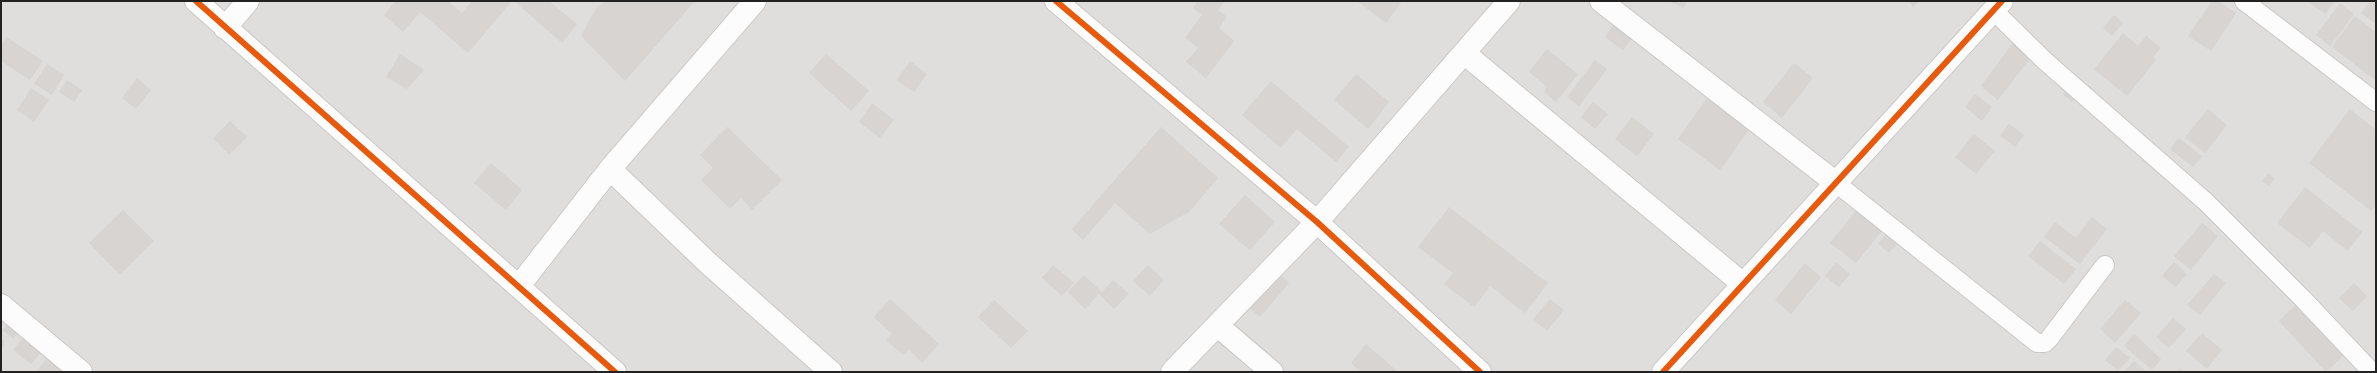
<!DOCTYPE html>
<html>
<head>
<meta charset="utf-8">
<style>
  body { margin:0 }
  #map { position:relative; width:2377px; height:373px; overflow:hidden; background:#f0eeeb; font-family:Figtree,sans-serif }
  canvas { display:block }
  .frame { position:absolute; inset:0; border:2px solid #222; pointer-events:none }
</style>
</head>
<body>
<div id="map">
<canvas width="2377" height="373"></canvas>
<div class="frame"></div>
</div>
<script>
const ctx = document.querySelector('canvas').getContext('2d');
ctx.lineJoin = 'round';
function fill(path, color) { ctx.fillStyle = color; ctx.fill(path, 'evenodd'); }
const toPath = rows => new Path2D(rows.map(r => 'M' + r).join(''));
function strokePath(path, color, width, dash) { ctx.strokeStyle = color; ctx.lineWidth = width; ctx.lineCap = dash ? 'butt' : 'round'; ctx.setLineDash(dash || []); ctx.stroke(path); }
const residential = toPath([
  [1,1,2376,1,2376,372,1,372]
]);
const building = toPath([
  [395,1,448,1,462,13,472,1,512,1,468,53,420,12,403,32,384,15],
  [514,1,549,1,577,24,562,43],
  [605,1,693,1,694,2,625,81,581,36,597,7],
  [1198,1,1225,1,1218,10,1227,17,1219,28,1234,41,1206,78,1186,62,1198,48,1185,38,1202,15,1193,8],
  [1357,1,1402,1,1386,23],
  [1668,1,1687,1,1684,8],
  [1908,1,1919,1,1913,7],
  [2212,1,2218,1,2236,13,2211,51,2188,36],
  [2307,1,2335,1,2325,14],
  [2370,1,2376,3,2376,24,2361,13],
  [2340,3,2354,14,2330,46,2316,35],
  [2114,15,2123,23,2112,36,2103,28],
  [1619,16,1638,30,1623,50,1605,37],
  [2355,16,2376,32,2375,80,2332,47],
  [2123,33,2138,46,2146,36,2161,48,2153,57,2156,60,2127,96,2094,69],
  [6,37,43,61,30,80,1,61,1,45],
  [2013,43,2031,57,1998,100,1981,86],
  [1547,49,1578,74,1556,102,1544,92,1547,87,1529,72],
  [400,54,424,70,407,89,386,77],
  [826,54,869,91,851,111,809,73],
  [1595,60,1607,69,1579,106,1567,97],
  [910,61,927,74,914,92,897,80],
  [1794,63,1813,78,1782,118,1763,102],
  [47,64,64,75,52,95,34,84],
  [1356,74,1389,102,1368,129,1334,100],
  [137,78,151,90,136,109,122,98],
  [67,80,82,90,74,102,59,92],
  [1271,81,1349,147,1336,162,1297,129,1281,148,1242,115],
  [31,88,49,100,34,122,17,110],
  [2067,88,2077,95,2072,102,2063,94],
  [1710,94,1753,124,1720,170,1678,139],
  [1975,94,1992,107,1982,121,1965,107],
  [1593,102,1608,114,1595,129,1581,117],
  [872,103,894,120,880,138,859,122],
  [2208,109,2227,125,2205,153,2185,137],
  [2350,109,2376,130,2376,205,2371,211,2309,163],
  [1632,117,1654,134,1637,156,1615,139],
  [230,121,247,137,229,155,213,138],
  [2009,124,2024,135,2015,147,2000,136],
  [727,127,782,180,752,210,741,198,730,209,701,180,713,168,700,155],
  [1161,127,1218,178,1189,212,1150,234,1115,203,1083,240,1072,229],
  [1974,134,1995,151,1976,174,1955,157],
  [2179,138,2202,156,2193,167,2170,149],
  [491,163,522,190,506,210,474,183],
  [2268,173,2275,179,2269,186,2262,181],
  [2305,187,2362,232,2348,251,2323,231,2310,248,2277,223],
  [1245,195,1275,222,1250,250,1219,224],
  [1449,207,1548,283,1525,313,1490,286,1474,307,1444,284,1453,273,1418,247],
  [1859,207,1885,227,1856,263,1830,243],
  [123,210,154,241,120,275,89,243],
  [2092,217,2107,229,2080,264,2044,237,2055,222,2076,238],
  [2202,223,2218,236,2191,270,2174,256],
  [1887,233,1899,242,1889,253,1878,244],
  [2040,241,2076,269,2064,284,2028,256],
  [1836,262,1850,274,1839,287,1825,276],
  [2174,262,2187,274,2176,287,2162,276],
  [1805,263,1821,277,1791,314,1775,300],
  [1053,265,1074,283,1062,296,1042,278],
  [1148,265,1164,280,1150,296,1133,281],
  [1277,272,1289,283,1260,317,1247,306],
  [2214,274,2226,283,2200,315,2187,305],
  [1084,275,1102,292,1113,280,1129,294,1114,309,1099,294,1085,309,1068,292],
  [2354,283,2367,296,2353,311,2339,298],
  [890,299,939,344,922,363,909,349,903,355,886,340,892,334,874,317],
  [1550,299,1564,310,1547,331,1533,319],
  [994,300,1028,331,1011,348,978,317],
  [2125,300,2141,313,2115,343,2100,329],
  [2298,303,2345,354,2326,372,2279,321],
  [2173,318,2186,329,2169,348,2156,337],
  [10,322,20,330,14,339,3,330],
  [2202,333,2222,350,2207,369,2186,351],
  [2134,334,2161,359,2152,370,2124,346],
  [24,336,42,351,31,364,13,350],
  [1,339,5,342,1,348],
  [1366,344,1398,372,1361,372,1351,363],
  [2116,347,2130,358,2118,371,2105,360],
  [47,358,65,372,36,372],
  [2134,361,2147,372,2124,372],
  [2180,368,2184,372,2176,372]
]);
const service = toPath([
  [2244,1,2376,102],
  [1993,10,2045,61,2206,202,2303,299,2372,372],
  [1836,183,2037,343,2045,343,2049,339,2105,265]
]);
const minor = toPath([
  [196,1,615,372],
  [1056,1,1317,222,1480,372],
  [1601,1,1836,183],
  [225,28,248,1],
  [1464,53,1743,284],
  [610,169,708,263,831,372],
  [519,286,610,169,755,1],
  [1,305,81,372],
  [1218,326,1272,372],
  [1172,372,1317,222,1509,1]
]);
const tertiary = toPath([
  [1663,372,2002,1]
]);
const cycleway = toPath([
  [196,1,615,372],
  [1056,1,1317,222,1480,372],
  [1663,372,2002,1]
]);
fill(residential, '#dfdedc');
fill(building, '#d7d4d2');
strokePath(service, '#c9c8c7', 20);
strokePath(minor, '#c9c8c7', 24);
strokePath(tertiary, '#c9c8c7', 24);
strokePath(service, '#fdfcfc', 18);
strokePath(minor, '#fdfcfc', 22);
strokePath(tertiary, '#fdfcfc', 22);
strokePath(cycleway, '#e8590c', 6);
</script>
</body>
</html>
